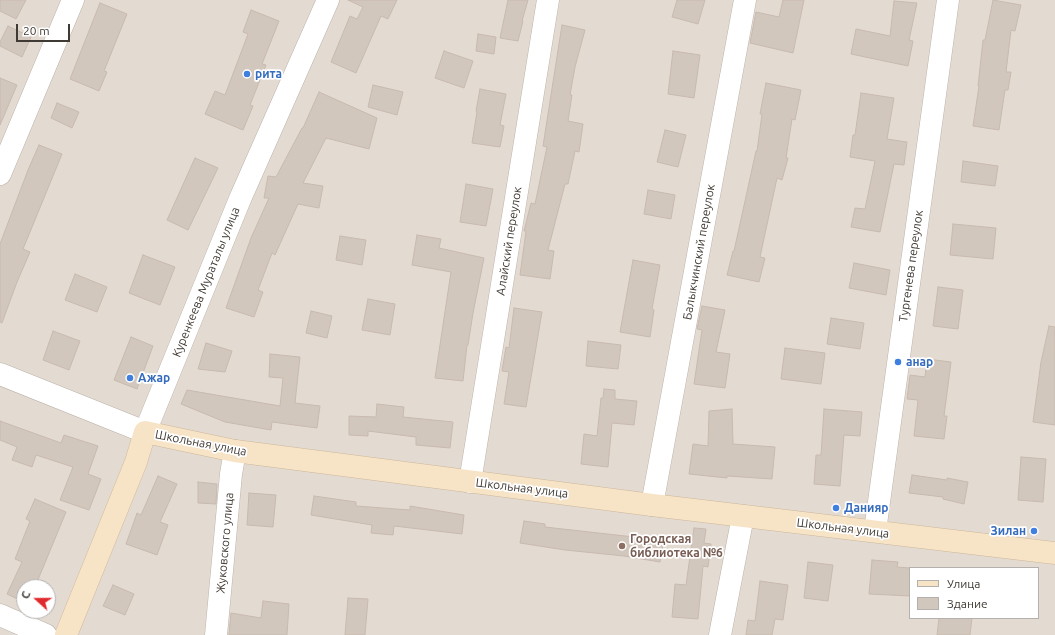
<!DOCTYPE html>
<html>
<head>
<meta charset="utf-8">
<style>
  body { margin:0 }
  #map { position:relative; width:1055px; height:635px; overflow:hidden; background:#efeae4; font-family:Ubuntu,sans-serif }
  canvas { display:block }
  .legend { position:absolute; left:909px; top:567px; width:130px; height:52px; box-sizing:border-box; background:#fff; border:1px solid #b3b0ae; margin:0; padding:5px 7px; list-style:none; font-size:12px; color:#403a34 }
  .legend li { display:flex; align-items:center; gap:8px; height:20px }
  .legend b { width:20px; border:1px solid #b3b0ae }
  .north { position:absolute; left:16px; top:579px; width:40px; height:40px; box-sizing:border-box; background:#fff; border:1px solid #b3b0ae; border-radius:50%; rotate:291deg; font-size:11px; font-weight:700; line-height:16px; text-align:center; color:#403a34 }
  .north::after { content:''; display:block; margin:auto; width:14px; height:18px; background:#e02a2d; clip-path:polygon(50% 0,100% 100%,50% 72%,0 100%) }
  .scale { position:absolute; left:16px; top:24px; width:54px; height:18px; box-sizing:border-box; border:2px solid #403a34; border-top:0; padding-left:5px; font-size:12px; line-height:14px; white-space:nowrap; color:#403a34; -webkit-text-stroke:3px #fff; paint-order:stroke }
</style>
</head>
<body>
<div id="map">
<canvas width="1055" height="635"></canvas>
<ul class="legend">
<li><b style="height:5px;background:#f7e3c6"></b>Улица</li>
<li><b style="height:11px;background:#d2c7bd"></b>Здание</li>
</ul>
<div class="north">С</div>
<div class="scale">20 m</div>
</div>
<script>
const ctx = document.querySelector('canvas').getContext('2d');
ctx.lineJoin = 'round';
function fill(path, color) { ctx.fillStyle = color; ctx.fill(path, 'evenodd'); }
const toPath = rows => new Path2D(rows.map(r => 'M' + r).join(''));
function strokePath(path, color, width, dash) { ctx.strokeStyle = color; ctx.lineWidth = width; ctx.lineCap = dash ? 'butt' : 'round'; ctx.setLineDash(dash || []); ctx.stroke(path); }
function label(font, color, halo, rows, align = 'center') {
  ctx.font = font + ' Ubuntu,sans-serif'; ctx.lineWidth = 3.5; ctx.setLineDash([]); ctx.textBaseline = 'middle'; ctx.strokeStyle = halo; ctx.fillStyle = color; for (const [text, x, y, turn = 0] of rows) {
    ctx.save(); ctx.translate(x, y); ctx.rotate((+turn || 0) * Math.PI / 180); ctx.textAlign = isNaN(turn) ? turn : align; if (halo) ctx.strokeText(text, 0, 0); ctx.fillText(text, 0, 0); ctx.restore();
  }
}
const residential = toPath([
  [0,0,1055,0,1055,635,0,635],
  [910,568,1038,568,1038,618,910,618],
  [24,587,48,587,48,611,24,611]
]);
const building = toPath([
  [0,0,26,0,16,19,0,11,0,0],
  [348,0,397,0,388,19,381,16,356,73,331,62,350,16,357,19,363,7,348,0],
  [508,0,528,0,522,21,523,21,518,41,500,38,508,0],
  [677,0,705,0,698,24,672,17,677,0],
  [783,0,804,0,793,53,750,43,756,12,779,17,783,0],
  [993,0,1021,5,1015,31,1011,30,1006,72,1011,72,1008,90,1005,90,999,130,973,126,979,86,978,86,983,40,985,40,993,0],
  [894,1,917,3,909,40,913,41,908,66,851,54,856,29,890,36,894,1],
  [100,3,127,14,104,71,107,72,99,91,70,79,100,3],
  [251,10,279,21,262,64,266,65,250,105,253,106,243,130,205,114,215,91,225,95,248,34,243,32,251,10],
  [562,25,585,30,575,67,570,95,572,95,568,121,583,124,579,152,575,151,568,184,565,184,548,250,554,251,550,279,520,275,526,231,524,231,531,203,535,204,547,147,543,146,562,25],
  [8,26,31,37,22,57,0,46,0,42,8,26],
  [478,34,496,37,494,54,476,51,478,34],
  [444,51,473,61,464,88,435,78,444,51],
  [673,51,700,55,694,98,668,94,673,51],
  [0,78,17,85,0,125,0,78],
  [766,83,801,90,795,120,792,119,786,158,788,158,782,180,777,178,760,257,765,258,759,282,727,275,733,251,734,251,756,151,757,151,762,114,760,114,766,83],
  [373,85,403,92,397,115,368,107,373,85],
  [480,89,506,94,500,125,504,126,500,147,472,143,477,112,476,111,480,89],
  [319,92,377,118,369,149,326,138,303,183,323,186,319,208,298,204,275,255,272,253,258,290,263,292,254,317,226,308,251,238,269,198,264,198,268,176,276,177,302,128,303,128,319,92],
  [861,93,894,98,887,139,907,142,904,165,894,164,880,232,851,227,855,208,865,209,875,161,850,157,853,135,855,135,861,93],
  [57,103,79,112,72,128,51,118,57,103],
  [665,130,686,135,678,167,657,162,665,130],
  [39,145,62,154,23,249,30,252,17,282,2,323,0,322,0,244,28,170,39,145],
  [195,158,218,168,188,230,167,220,195,158],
  [963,161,998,166,995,186,961,182,963,161],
  [466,184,493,189,486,226,460,222,466,184],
  [648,190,675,195,671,219,644,214,648,190],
  [953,224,996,228,993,259,950,255,953,224],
  [417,235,441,239,439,248,484,258,473,313,468,345,467,345,463,381,435,378,451,272,412,265,417,235],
  [340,236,366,240,362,265,336,260,340,236],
  [143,255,175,267,160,305,129,293,143,255],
  [633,260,660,265,652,309,654,310,650,337,620,332,633,260],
  [854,263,890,270,886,295,849,288,854,263],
  [75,274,107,287,97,312,65,300,75,274],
  [938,287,963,290,958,329,933,326,938,287],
  [368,299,395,304,390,335,362,330,368,299],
  [702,306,725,310,716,352,730,354,725,388,694,384,702,330,697,329,702,306],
  [514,308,542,312,526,407,504,404,509,372,502,371,506,347,509,348,514,308],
  [311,311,332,316,327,338,306,333,311,311],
  [831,318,864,323,860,349,827,344,831,318],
  [1049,326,1055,327,1055,425,1033,422,1041,362,1049,326],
  [53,331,80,341,69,370,43,360,53,331],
  [131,337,153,346,137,389,114,380,131,337],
  [588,341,621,345,618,369,586,366,588,341],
  [206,343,232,351,225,372,198,369,206,343],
  [785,348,825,353,821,384,781,379,785,348],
  [270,354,300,357,295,403,320,406,317,428,272,422,271,430,225,422,181,404,187,390,280,406,283,378,269,377,270,354],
  [927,359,951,362,944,416,947,416,944,439,914,436,918,400,907,399,910,375,925,377,927,359],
  [604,389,615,390,615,399,637,401,634,425,612,423,608,467,581,464,584,434,597,436,601,398,603,398,604,389],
  [377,404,404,407,403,417,453,422,450,448,416,445,416,437,368,431,368,436,349,435,349,416,376,417,377,404],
  [732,409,733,444,775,447,772,479,727,476,727,478,689,474,693,444,708,446,709,411,732,409],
  [824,409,862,412,860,436,844,435,840,486,814,484,816,455,821,455,824,409],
  [0,421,61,443,64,435,98,446,88,474,101,479,89,510,60,500,73,467,36,455,32,467,12,460,17,447,0,440,0,421],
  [1021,457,1046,459,1043,502,1018,500,1021,457],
  [912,475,947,480,947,478,968,482,964,504,943,499,943,497,909,493,912,475],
  [158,476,177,484,160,522,168,525,157,555,126,544,137,513,141,515,158,476],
  [198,482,217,484,216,504,198,503,198,482],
  [249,493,276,495,273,527,247,525,249,493],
  [314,496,356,502,356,506,410,510,410,506,464,515,462,534,394,526,393,535,371,533,372,525,311,515,314,496],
  [35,499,66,512,35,587,24,587,24,602,7,594,22,562,15,559,30,521,26,519,35,499],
  [524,521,545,524,545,527,643,538,643,536,664,539,660,562,624,556,565,550,520,543,524,521],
  [694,528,706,529,704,543,711,544,708,567,703,566,698,619,672,617,675,584,686,585,694,528],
  [872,560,898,562,897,567,910,568,910,596,869,594,872,560],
  [808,562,833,565,828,601,804,598,808,562],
  [760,581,788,585,783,620,775,619,772,635,746,635,748,620,755,621,760,581],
  [113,585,134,594,125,615,103,606,113,585],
  [348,598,368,599,365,635,345,635,348,598],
  [263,601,289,604,287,635,229,635,231,613,261,618,263,601],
  [939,618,972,618,970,635,937,635,939,618]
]);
const street = toPath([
  [0,174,73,0],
  [0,374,145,432,240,199,328,0],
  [470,482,548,0],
  [652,505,745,0],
  [875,531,948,0],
  [0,615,46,635],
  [216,635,231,474,235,451],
  [720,635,743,516]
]);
const secondary = toPath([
  [66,635,136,462,145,432,235,451,652,505,1055,553]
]);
const markers = [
  [247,74,4,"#3f7fe0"],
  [898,362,4,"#3f7fe0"],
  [130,378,4,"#3f7fe0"],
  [836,508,4,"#3f7fe0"],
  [1034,531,4,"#3f7fe0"],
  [622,546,4,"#8d6e63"]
];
const shopNames = [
  ["рита",255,74],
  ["анар",906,362],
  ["Ажар",138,378],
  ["Данияр",844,508],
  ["Зилан",1026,531,"right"]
];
const streetNames = [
  ["Алайский переулок",509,241,-81],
  ["Балыкчинский переулок",699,252,-80],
  ["Тургенева переулок",911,266,-82],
  ["Куренкеева Мураталы улица",206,282,-68],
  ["Школьная улица",201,443,11],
  ["Школьная улица",522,488,7],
  ["Школьная улица",843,528,7],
  ["Жуковского улица",225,543,-85]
];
const educationNames = [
  ["Городская",630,539],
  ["библиотека №6",630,553]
];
fill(residential, '#e3dbd2');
fill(building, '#d2c7bd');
strokePath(building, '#c9baaf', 1);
strokePath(street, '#bcb3aa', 23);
strokePath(secondary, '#cdb79a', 23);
strokePath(street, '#fff', 22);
strokePath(secondary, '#f7e3c6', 22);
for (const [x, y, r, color] of markers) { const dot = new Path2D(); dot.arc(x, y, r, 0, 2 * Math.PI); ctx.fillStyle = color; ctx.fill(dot); strokePath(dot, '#fff', 1.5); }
label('bold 12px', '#366cbe', '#fff', shopNames, 'left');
label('12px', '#403a34', '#fff', streetNames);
label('bold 12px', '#785e54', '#fff', educationNames, 'left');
</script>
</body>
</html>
